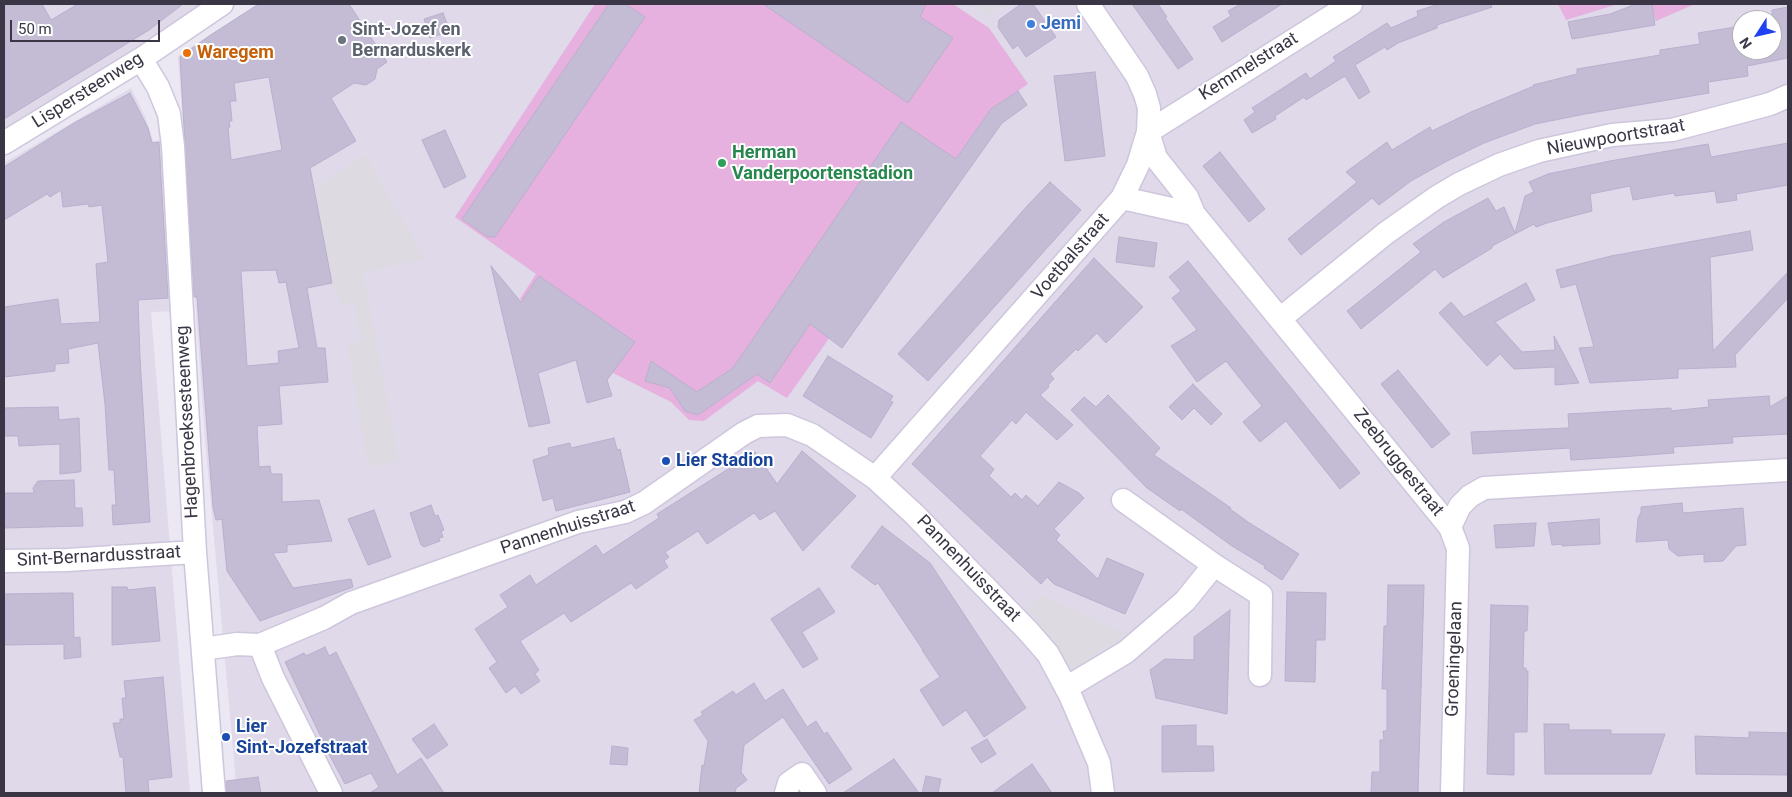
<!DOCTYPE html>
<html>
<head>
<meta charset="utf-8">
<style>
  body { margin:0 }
  #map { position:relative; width:1792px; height:797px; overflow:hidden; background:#ebe7f3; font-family:Roboto,sans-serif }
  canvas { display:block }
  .frame { position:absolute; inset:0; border:5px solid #3a3645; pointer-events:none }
  .north { position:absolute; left:1732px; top:10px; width:50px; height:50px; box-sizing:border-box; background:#fff; border:1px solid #b0afb5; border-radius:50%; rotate:235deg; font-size:14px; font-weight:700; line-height:20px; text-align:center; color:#3a3645 }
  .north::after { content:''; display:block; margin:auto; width:18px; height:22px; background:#1e42f2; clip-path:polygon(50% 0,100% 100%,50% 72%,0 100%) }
  .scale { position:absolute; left:10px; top:20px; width:150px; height:22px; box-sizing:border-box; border:2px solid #3a3645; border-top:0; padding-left:6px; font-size:15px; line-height:18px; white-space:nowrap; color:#3a3645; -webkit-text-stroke:4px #fff; paint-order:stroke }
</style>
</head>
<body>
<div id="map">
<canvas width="1792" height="797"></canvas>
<div class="frame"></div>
<div class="north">N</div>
<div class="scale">50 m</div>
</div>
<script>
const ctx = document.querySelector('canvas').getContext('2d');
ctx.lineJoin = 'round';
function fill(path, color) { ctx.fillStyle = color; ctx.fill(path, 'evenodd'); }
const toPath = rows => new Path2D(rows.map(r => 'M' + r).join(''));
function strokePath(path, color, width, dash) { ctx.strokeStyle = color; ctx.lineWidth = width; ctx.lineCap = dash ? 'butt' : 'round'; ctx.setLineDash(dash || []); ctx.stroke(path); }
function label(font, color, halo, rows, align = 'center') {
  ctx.font = font + ' Roboto,sans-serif'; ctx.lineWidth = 4; ctx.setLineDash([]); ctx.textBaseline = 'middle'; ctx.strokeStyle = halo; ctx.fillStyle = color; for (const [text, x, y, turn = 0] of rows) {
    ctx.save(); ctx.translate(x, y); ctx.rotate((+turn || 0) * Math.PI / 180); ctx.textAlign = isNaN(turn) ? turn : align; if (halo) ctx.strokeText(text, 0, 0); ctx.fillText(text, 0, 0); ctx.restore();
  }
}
const residential = toPath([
  [4,4,208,4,4,136],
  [257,4,1788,4,1788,793,237,793,205,438,178,56],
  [1742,20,1772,20,1772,50,1742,50],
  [131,88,145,116,153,141,165,140,175,311,151,312,190,793,4,793,4,163]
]);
const green = toPath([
  [595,4,953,4,989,28,1028,84,991,109,787,398,758,381,704,421,689,420,671,402,581,357,545,326,520,299,536,274,455,217],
  [1558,4,1618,4,1566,20],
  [1650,4,1695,4,1656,21]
]);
const parking = toPath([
  [971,4,1008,4,989,15],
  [365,155,425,259,363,272,399,461,368,467,347,343,361,341,354,303,341,305,332,282,314,188],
  [1041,595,1127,634,1072,670,1028,609]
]);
const building = toPath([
  [4,4,42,4,51,20,78,4,183,4,149,30,4,119,4,4],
  [259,4,349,4,387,62,377,69,375,79,366,85,354,83,331,98,356,141,310,168,332,283,307,288,317,348,325,348,328,382,279,386,282,424,257,426,259,467,270,466,271,474,282,474,282,502,319,500,332,541,287,545,287,552,273,553,293,588,351,579,353,587,260,621,227,571,222,519,216,520,213,507,197,297,194,297,180,57,209,36,259,4],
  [269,77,282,150,231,160,228,128,230,127,229,121,232,121,230,101,236,101,234,83,269,77],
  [276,270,279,283,286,282,299,348,278,351,279,363,247,366,241,271,276,270],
  [609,4,625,4,645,17,495,237,488,237,462,219,609,4],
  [763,4,926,4,920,17,953,38,908,103,763,4],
  [1021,4,1033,4,1056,37,1026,57,1018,45,1013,49,998,27,999,20,1021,4],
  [1132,4,1158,4,1167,17,1165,18,1193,59,1178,69,1132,4],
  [1241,4,1282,4,1222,42,1213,27,1231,16,1228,11,1241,4],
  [1439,4,1491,4,1492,7,1437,25,1437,28,1398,43,1387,50,1385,47,1355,65,1370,92,1359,99,1345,76,1306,100,1304,97,1275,116,1276,119,1252,133,1244,120,1255,112,1252,108,1306,73,1310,79,1336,61,1333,57,1387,23,1391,28,1418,16,1417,11,1439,4],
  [1636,4,1652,4,1655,25,1572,39,1568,22,1610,14,1636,4],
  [1788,7,1788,58,1747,66,1748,76,1708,82,1709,93,1585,114,1535,124,1484,143,1447,161,1411,181,1379,205,1372,198,1301,255,1288,239,1357,182,1346,172,1387,142,1392,150,1430,127,1432,131,1471,112,1534,86,1533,85,1577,74,1577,69,1660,55,1660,50,1700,44,1698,33,1742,26,1742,50,1772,50,1772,10,1788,7],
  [443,13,450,31,430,38,424,19,443,13],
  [1095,72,1105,156,1065,161,1054,76,1095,72],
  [1018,91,1027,105,1002,123,842,348,810,324,770,383,757,374,698,415,685,411,670,388,645,381,651,361,697,392,733,368,901,122,956,159,991,109,1018,91],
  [130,93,148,128,152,143,159,142,168,298,138,300,140,358,150,522,113,525,112,505,116,505,114,470,109,470,105,404,98,343,68,349,69,363,55,364,55,371,4,377,4,307,58,299,61,324,100,322,96,264,108,262,102,205,89,207,88,204,63,207,61,190,50,197,47,194,4,220,4,167,74,123,130,93],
  [445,130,466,177,444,188,422,140,445,130],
  [1788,143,1788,185,1736,194,1737,200,1717,203,1715,191,1675,196,1674,193,1633,200,1630,186,1590,194,1592,211,1547,223,1536,227,1534,224,1492,246,1492,248,1443,278,1435,269,1361,329,1347,311,1421,252,1413,244,1444,222,1488,198,1496,211,1504,207,1515,233,1525,196,1534,192,1529,182,1548,174,1610,161,1708,144,1711,157,1788,143],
  [1220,152,1265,209,1249,222,1203,166,1220,152],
  [1050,182,1081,210,928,381,898,354,1028,205,1050,182],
  [1750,231,1753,250,1710,257,1713,351,1788,272,1788,298,1735,355,1736,367,1678,369,1678,378,1590,383,1579,348,1594,347,1576,284,1561,288,1556,270,1611,256,1750,231],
  [1119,237,1157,243,1154,267,1116,262,1119,237],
  [1094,258,1143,307,1106,343,1097,333,1078,351,1076,349,1050,374,1054,379,1048,385,1049,387,1040,395,1073,425,1057,440,1026,412,1016,424,1012,420,980,456,994,469,989,476,1011,497,1015,493,1022,500,1026,495,1038,506,1059,482,1079,493,1084,498,1054,529,1060,535,1056,540,1098,579,1107,558,1144,574,1125,614,1054,584,1047,577,1041,584,912,464,1094,258],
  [1188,261,1360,473,1340,489,1286,421,1260,442,1243,422,1262,406,1226,361,1197,382,1171,346,1197,330,1172,298,1181,291,1169,277,1188,261],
  [491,266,521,302,539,276,635,342,607,380,612,396,587,403,576,360,538,373,550,423,529,427,491,266],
  [1526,283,1535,300,1495,322,1522,352,1555,350,1554,336,1579,383,1555,385,1555,367,1514,369,1500,354,1487,366,1439,313,1451,302,1464,317,1526,283],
  [828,356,893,396,890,401,893,402,871,438,803,396,828,356],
  [1398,370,1450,434,1432,448,1381,384,1398,370],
  [1193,384,1222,414,1211,425,1194,408,1182,420,1169,407,1193,384],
  [1108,395,1160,448,1154,455,1231,508,1230,509,1248,522,1299,554,1282,580,1264,568,1265,566,1232,546,1181,509,1180,511,1147,488,1071,410,1084,397,1096,407,1108,395],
  [1769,396,1770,407,1788,396,1788,434,1732,437,1733,443,1673,447,1674,453,1620,457,1571,460,1570,448,1473,454,1471,432,1569,428,1568,414,1671,408,1671,411,1709,407,1708,400,1769,396],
  [58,407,59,420,79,418,81,471,79,472,60,474,60,444,19,446,18,436,4,436,4,408,58,407],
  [614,438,617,450,620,449,630,492,556,511,553,498,543,501,533,460,549,455,548,448,570,443,571,448,614,438],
  [802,451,856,496,803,551,775,511,760,520,754,513,707,544,698,531,665,552,669,557,664,561,668,567,636,589,631,583,571,622,564,613,520,641,539,670,535,674,540,681,521,694,515,686,506,693,489,668,497,662,475,629,508,607,500,595,530,575,536,585,596,545,603,555,659,518,657,514,755,452,777,484,802,451],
  [74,480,75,508,82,508,83,526,4,528,4,493,34,493,33,488,38,481,74,480],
  [1682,503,1683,513,1743,508,1746,545,1736,546,1723,561,1704,562,1704,554,1678,556,1669,549,1668,540,1636,542,1638,518,1641,512,1641,507,1682,503],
  [431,505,435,516,438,515,444,530,441,531,443,537,439,538,440,541,424,547,421,545,410,513,431,505],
  [374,510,391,557,368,565,348,519,374,510],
  [1599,519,1600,544,1562,546,1562,544,1552,545,1548,523,1599,519],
  [1536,523,1534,546,1496,548,1494,525,1536,523],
  [882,526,930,563,1026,708,984,737,966,710,943,726,920,690,940,677,922,650,923,650,878,583,875,585,851,567,882,526],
  [1388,585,1424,585,1418,793,1371,793,1372,772,1380,772,1380,740,1384,740,1383,731,1387,731,1387,689,1382,689,1384,626,1387,626,1388,585],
  [112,587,127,587,128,590,155,587,160,641,112,645,112,587],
  [819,588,835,612,802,632,818,659,803,668,771,619,819,588],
  [1287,592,1326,593,1325,640,1316,640,1315,682,1285,681,1287,592],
  [63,593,73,593,74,638,80,637,81,657,64,659,64,644,4,645,4,594,63,593],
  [1491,605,1528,606,1527,631,1524,631,1523,668,1526,668,1526,671,1528,671,1527,732,1514,732,1514,775,1487,774,1491,605],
  [1230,610,1227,714,1156,698,1150,670,1165,659,1194,660,1194,637,1230,610],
  [325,647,329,656,336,652,397,775,421,758,444,793,370,793,379,787,371,773,345,784,330,756,285,662,304,653,306,656,325,647],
  [163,677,172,777,148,780,149,793,126,793,123,757,120,757,113,723,120,723,120,719,124,719,122,698,126,698,124,681,163,677],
  [754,683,765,701,783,689,807,727,816,721,824,734,827,732,852,769,829,784,783,717,744,745,741,772,747,780,736,788,735,793,699,793,702,765,704,766,708,741,694,720,703,715,701,712,733,691,736,695,754,683],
  [434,724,448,745,427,759,412,739,434,724],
  [1544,724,1569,724,1569,730,1611,730,1611,734,1665,734,1651,774,1545,774,1544,724],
  [1196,725,1196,746,1213,746,1214,771,1162,772,1162,726,1196,725],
  [1749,732,1788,733,1788,775,1696,774,1695,736,1749,738,1749,732],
  [987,739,996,754,981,763,971,748,987,739],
  [612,746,628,748,627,765,610,764,612,746],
  [894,759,919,793,843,793,894,759],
  [1032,764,1052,793,992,793,1018,774,1032,764],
  [926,776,941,779,938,793,922,793,926,776],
  [258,777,261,793,227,793,226,781,258,777]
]);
const minor = toPath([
  [141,59,158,87,169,114,173,146,195,552,214,793],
  [4,143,141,59,222,4],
  [1122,198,1194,214,1450,527,1458,548,1452,793],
  [1194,214,1187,197,1156,158,1148,132,1351,4],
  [1281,318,1386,233,1437,197,1459,184,1499,165,1539,151,1612,135,1672,130,1770,104,1788,96],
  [875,478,1122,198,1138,165,1148,132,1149,108,1145,94,1137,76,1088,4],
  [1450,527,1460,506,1470,496,1484,488,1788,470],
  [4,561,67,560,195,552],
  [1214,565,1261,595,1260,675],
  [260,645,273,678,331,793],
  [203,649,237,644,260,645,324,618,351,603,578,522,625,512,644,503,744,433,758,426,787,425,812,435,875,478,914,514,1028,631,1048,654,1070,695,1099,763,1103,793],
  [1066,688,1126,652,1185,601,1214,565,1123,500],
  [786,793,789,783,802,774,815,793]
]);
const markers = [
  [1031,24,5,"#3f7fe0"],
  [342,40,5,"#6b7280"],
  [187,53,5,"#e8710a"],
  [722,163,5,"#2e9e5b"],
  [666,461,5,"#1a4fb4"],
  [226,737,5,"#1a4fb4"]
];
const shopNames = [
  ["Jemi",1041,24]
];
const worshipNames = [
  ["Sint-Jozef en",352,30],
  ["Bernarduskerk",352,51]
];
const foodNames = [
  ["Waregem",197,53]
];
const streetNames = [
  ["Kemmelstraat",1249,67,-32],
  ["Lispersteenweg",88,91,-32],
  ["Nieuwpoortstraat",1616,138,-10],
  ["Voetbalstraat",1071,257,-49],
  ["Hagenbroeksesteenweg",188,422,-93],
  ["Zeebruggestraat",1398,463,51],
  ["Pannenhuisstraat",568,528,-18],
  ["Sint-Bernardusstraat",99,557,-3],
  ["Pannenhuisstraat",968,569,46],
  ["Groeningelaan",1455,659,-88]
];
const leisureNames = [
  ["Herman",732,153],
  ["Vanderpoortenstadion",732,174]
];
const transitNames = [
  ["Lier Stadion",676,461],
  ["Lier",236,727],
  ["Sint-Jozefstraat",236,748]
];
fill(residential, '#dfd9ea');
fill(green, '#e6b0df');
fill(parking, '#dddbe1');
fill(building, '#c3bcd4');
strokePath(building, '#b9b0ce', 1);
strokePath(minor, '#cec6dc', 25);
strokePath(minor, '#fff', 22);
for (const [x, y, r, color] of markers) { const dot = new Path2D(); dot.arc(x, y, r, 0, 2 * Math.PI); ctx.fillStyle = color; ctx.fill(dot); strokePath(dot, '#fff', 2); }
label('bold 18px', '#366cbe', '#fff', shopNames, 'left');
label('bold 18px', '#5b616d', '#fff', worshipNames, 'left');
label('bold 18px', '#c56008', '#fff', foodNames, 'left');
label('18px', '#3a3645', '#fff', streetNames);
label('bold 18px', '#27864d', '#fff', leisureNames, 'left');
label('bold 18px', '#164399', '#fff', transitNames, 'left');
</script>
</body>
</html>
